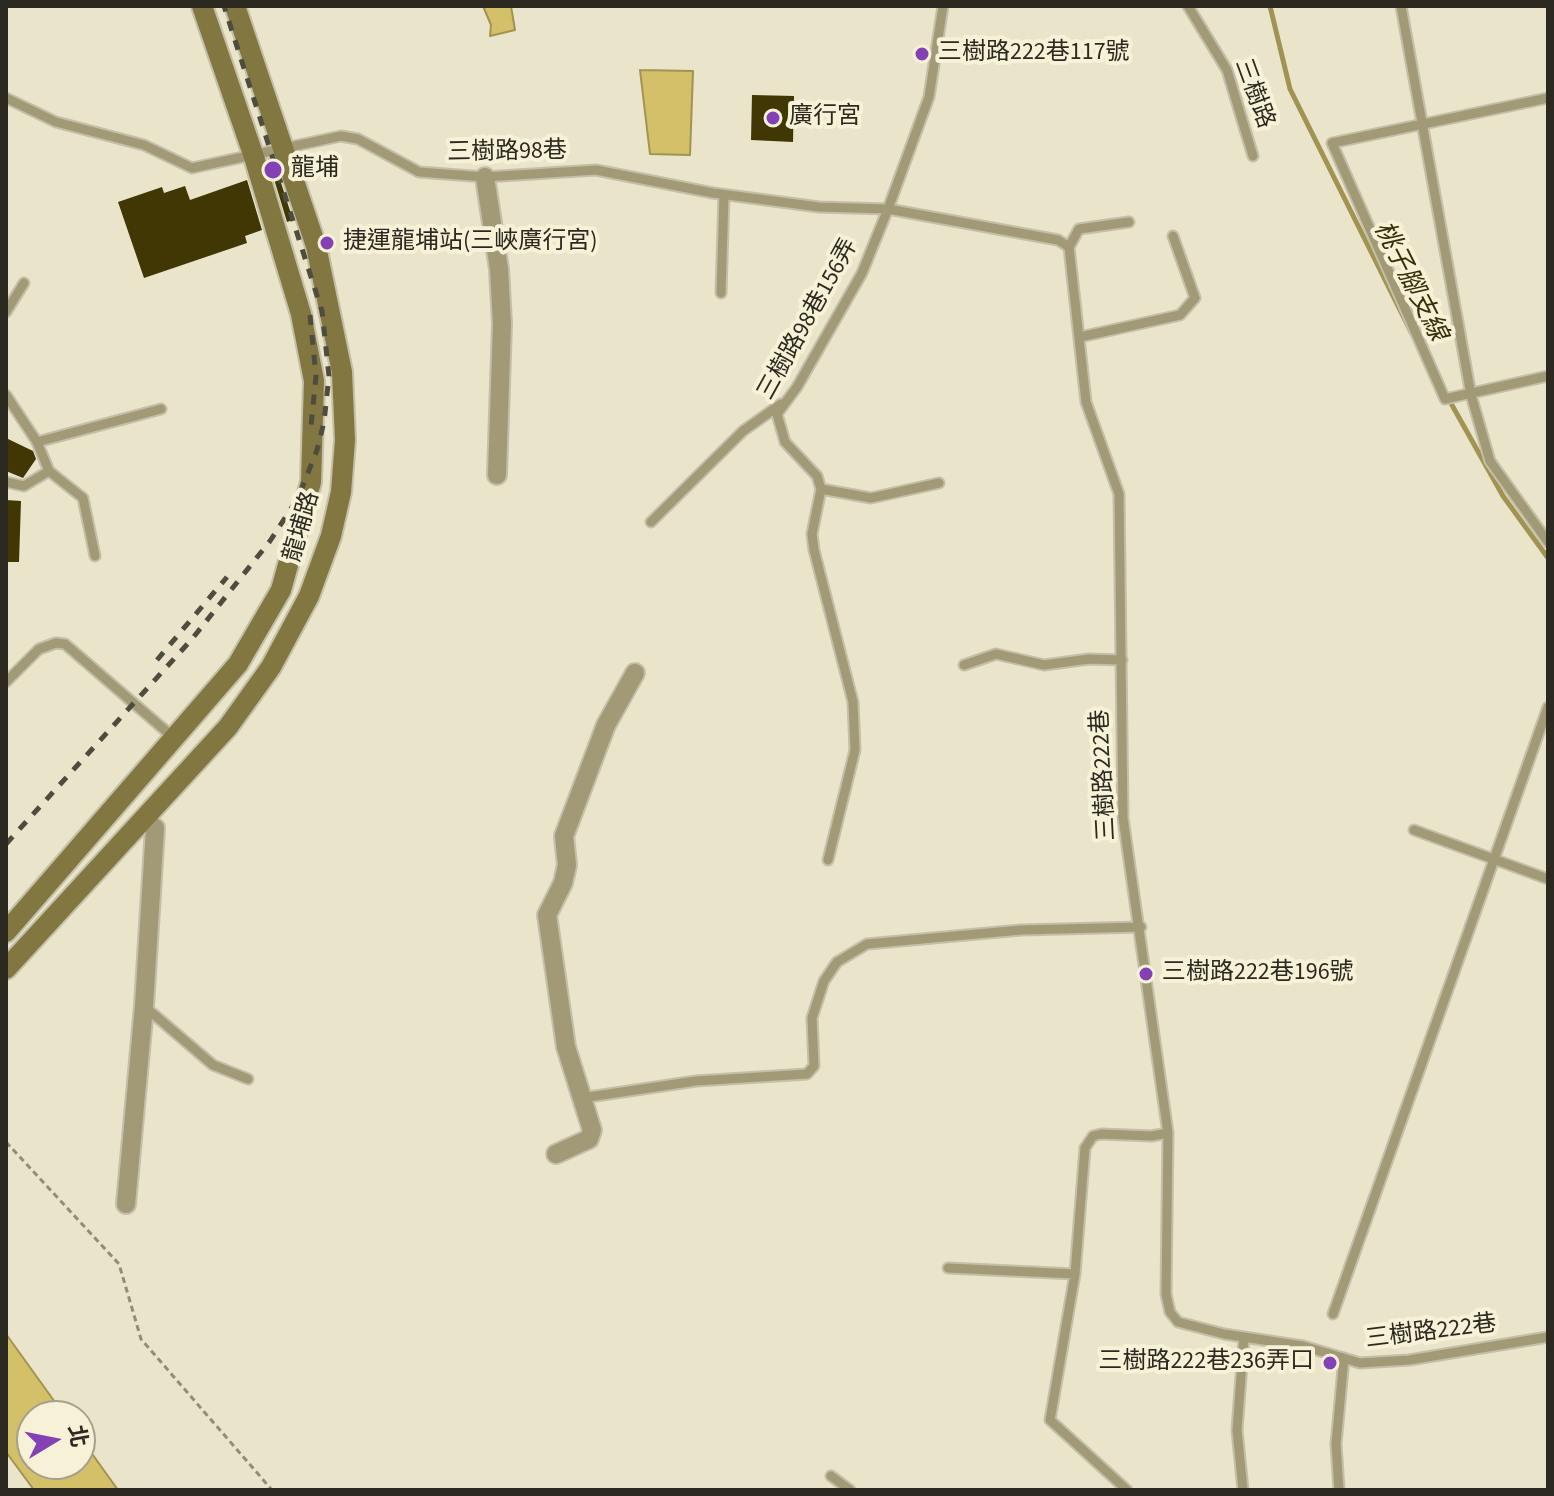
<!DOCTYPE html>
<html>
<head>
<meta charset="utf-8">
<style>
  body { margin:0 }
  #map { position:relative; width:1554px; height:1496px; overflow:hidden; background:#e9e4ca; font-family:"Source Sans 3","Noto Sans TC",sans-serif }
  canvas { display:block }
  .frame { position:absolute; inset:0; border:8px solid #2c2a20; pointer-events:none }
  .north { position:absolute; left:16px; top:1400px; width:80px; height:80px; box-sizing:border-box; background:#f6f1d7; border:2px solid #a5a18e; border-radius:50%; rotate:80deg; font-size:22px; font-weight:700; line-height:32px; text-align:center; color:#2c2a20 }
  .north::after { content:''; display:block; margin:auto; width:28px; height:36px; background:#8441b5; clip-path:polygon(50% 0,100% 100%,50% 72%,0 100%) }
</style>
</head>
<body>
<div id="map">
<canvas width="1554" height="1496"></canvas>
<div class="frame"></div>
<div class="north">北</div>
</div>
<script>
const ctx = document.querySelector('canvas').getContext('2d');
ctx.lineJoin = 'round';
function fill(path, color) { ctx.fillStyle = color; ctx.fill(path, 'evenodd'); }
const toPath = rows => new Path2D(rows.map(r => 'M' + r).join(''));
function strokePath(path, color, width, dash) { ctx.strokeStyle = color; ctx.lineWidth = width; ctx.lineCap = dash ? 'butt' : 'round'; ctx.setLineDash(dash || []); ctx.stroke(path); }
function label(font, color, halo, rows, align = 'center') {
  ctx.font = font + ' "Source Sans 3","Noto Sans TC",sans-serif'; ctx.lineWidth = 8; ctx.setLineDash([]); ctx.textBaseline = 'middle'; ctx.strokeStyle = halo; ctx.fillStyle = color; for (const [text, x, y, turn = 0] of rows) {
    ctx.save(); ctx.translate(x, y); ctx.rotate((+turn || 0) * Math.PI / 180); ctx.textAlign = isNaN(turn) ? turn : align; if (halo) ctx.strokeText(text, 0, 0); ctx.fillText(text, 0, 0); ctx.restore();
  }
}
const water = toPath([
  [483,6,511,6,515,30,490,36,491,25,483,6],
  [640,70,693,71,690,155,650,154,640,70],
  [6,1334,65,1416,32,1416,32,1464,80,1464,80,1437,118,1490,34,1490,6,1452,6,1334]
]);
const stream = toPath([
  [1270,6,1290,89,1412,334],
  [1448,398,1503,496,1548,558]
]);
const building = toPath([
  [752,95,794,96,793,142,751,140],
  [273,158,293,220,287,222,268,159],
  [247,180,262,230,245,236,247,243,144,278,118,202,162,187,164,193,185,186,190,200],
  [6,438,33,451,36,459,23,478,6,471],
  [6,500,21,501,19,562,6,562]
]);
const path = toPath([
  [6,1142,119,1264,141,1339,272,1490]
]);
const lane = toPath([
  [1188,6,1227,70,1253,156],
  [1401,6,1471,395,1490,461,1548,542],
  [6,98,56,122,144,145,192,168,341,136,358,139,419,172,485,177,596,170,713,193,819,207,888,209,1058,240,1069,247,1086,402,1119,494,1123,818,1168,1133,1166,1294,1170,1312,1178,1322,1224,1334,1303,1346,1360,1363,1409,1360,1548,1337],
  [1548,98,1332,143,1445,399,1548,376],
  [1069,247,1079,229,1129,222],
  [721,293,724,195],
  [6,312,24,283],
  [1080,337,1180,315,1195,298,1173,236],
  [6,395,37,442,49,471,83,498,95,556],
  [37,442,161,409],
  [6,482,24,486,49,471],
  [821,489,871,498,939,483],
  [651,522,743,431,781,404],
  [964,665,996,654,1044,665,1089,659,1122,660],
  [6,682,39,649,56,643,65,644,174,738],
  [1414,830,1548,879],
  [828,860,855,750,853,702,814,550,812,534,821,489,817,476,785,442,777,414,797,387,862,273,888,209,929,97,943,6],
  [144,1006,213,1065,248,1079],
  [582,1098,696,1081,807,1074,814,1066,812,1018,824,981,837,962,867,944,1021,930,1141,927],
  [948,1268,1075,1274],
  [1333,1314,1548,707],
  [831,1476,850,1490],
  [1127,1490,1050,1420,1075,1274,1085,1148,1093,1136,1101,1134,1152,1136,1168,1133],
  [1243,1490,1237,1430,1244,1337],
  [1339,1490,1336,1444,1344,1358]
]);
const street = toPath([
  [485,177,499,269,502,324,497,475],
  [556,1154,589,1139,592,1130,566,1047,547,915,563,883,567,865,564,836,606,725,635,673],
  [126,1204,144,1006,155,828,145,820]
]);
const secondary = toPath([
  [6,932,238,664,281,590,311,482,314,381,301,314,254,157,202,6],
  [6,969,228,727,271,667,309,596,331,536,341,492,345,440,342,372,316,246,235,6]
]);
const rail = toPath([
  [310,315,316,376,311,426],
  [157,660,227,577],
  [6,844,192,639,270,541,298,498,317,450,324,422,329,376,322,311,224,6]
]);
const markers = [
  [922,54,8,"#8441b5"],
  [773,118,8,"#8441b5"],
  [273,170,10,"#8441b5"],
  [327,243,8,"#8441b5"],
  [1146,974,8,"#8441b5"],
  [1330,1363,8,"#8441b5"]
];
const poiNames = [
  ["三樹路222巷117號",938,54],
  ["廣行宮",789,118],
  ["龍埔",291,170],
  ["捷運龍埔站(三峽廣行宮)",343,243],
  ["三樹路222巷196號",1162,974],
  ["三樹路222巷236弄口",1314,1363,"right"]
];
const streetNames = [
  ["三樹路",1253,94,70],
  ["三樹路98巷",507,153,-1],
  ["三樹路98巷156弄",809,320,-61],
  ["龍埔路",303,527,-74],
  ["三樹路222巷",1105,775,-93],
  ["三樹路222巷",1431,1333,-7]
];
const waterNames = [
  ["桃子腳支線",1409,282,63]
];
fill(water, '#d3c068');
strokePath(water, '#a19352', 2);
strokePath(stream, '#a19352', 5);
fill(building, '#413704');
strokePath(lane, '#c3bfa8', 13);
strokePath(street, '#c3bfa8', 22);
strokePath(secondary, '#c3bfa8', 24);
strokePath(path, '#918d7a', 3, [6, 4]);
strokePath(lane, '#a29a77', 9);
strokePath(street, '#a29a77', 18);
strokePath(secondary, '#827740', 20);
strokePath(rail, '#4e4c3f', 5, [10, 10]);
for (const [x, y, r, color] of markers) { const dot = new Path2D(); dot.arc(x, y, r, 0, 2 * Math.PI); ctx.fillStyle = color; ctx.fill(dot); strokePath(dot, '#f6f1d7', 3); }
label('24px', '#2c2a20', '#f6f1d7', poiNames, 'left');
label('24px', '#2c2a20', '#f6f1d7', streetNames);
label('italic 26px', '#372f07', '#f6f1d7', waterNames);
</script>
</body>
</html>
